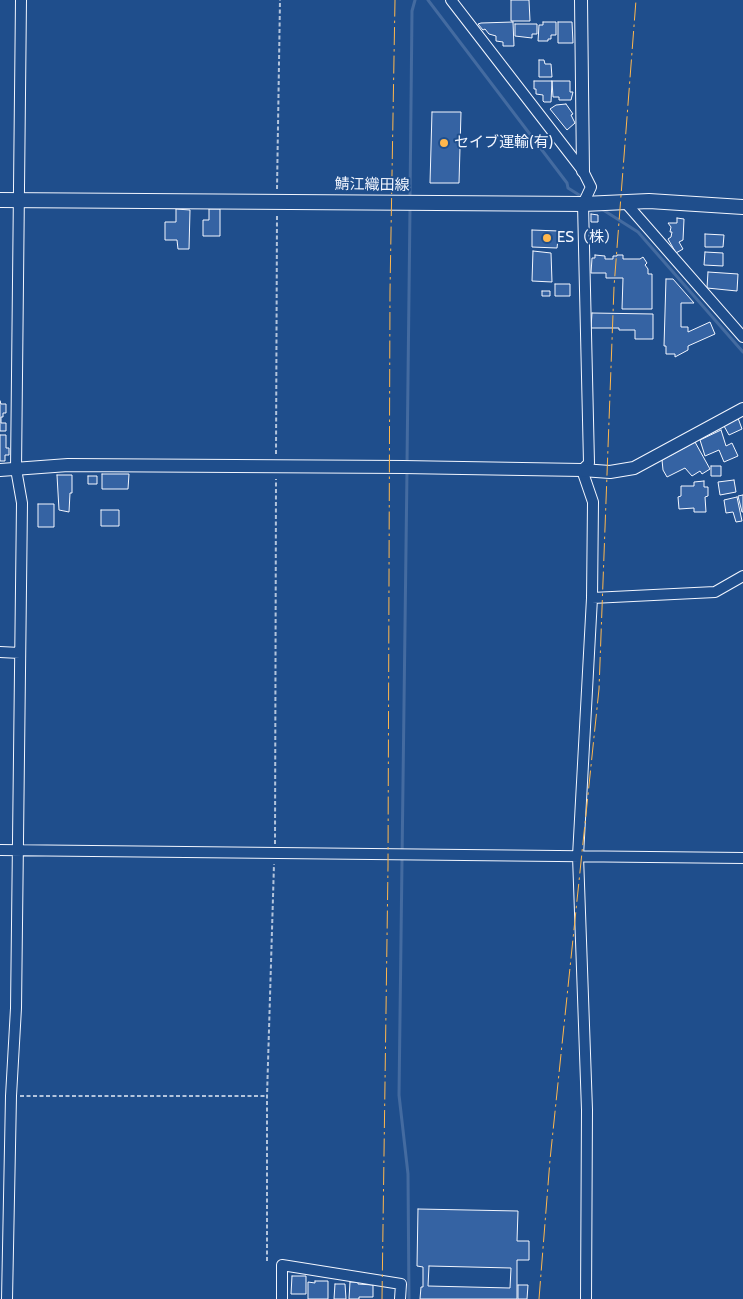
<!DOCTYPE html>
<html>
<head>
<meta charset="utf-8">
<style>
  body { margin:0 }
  canvas { display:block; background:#1f4e8c }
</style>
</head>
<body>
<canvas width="743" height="1299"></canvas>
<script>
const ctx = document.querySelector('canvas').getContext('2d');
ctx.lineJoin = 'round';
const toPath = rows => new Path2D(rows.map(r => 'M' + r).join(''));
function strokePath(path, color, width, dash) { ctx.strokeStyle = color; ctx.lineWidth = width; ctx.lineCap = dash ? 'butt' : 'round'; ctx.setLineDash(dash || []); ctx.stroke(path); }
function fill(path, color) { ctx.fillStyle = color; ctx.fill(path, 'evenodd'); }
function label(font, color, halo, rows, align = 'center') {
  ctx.font = font + ' Cabin,"Noto Sans JP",sans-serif'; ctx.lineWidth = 4; ctx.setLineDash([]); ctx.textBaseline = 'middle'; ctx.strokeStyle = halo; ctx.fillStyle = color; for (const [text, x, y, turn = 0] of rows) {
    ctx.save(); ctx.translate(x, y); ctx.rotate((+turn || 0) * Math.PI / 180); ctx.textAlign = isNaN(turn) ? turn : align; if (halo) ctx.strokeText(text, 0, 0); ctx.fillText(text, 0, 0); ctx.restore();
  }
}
const stream = toPath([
  [428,0,567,183,568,188,584,198],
  [410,199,412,11,415,0],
  [600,208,638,232,743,352],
  [407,464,410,208],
  [407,470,399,1095,408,1174,409,1299]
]);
const building = toPath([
  [511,0,529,0,530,21,511,21,511,0],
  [513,22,514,46,503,46,503,42,496,41,496,36,489,34,485,29,483,30,478,24,481,23,513,22],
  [543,22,556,22,556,35,551,35,551,39,548,39,548,41,538,41,539,25,543,25,543,22],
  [558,22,572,22,573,43,558,43,558,22],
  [515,24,537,24,537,34,532,34,532,38,515,36,515,24],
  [539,60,544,60,545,64,551,64,552,77,539,77,539,60],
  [534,81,552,81,551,102,544,102,543,101,543,95,536,94,536,89,534,89,534,81],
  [552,81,570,81,570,92,573,92,571,100,559,100,559,97,553,97,552,81],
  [566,104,573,114,571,115,575,123,567,130,550,109,556,105,566,104],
  [432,112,461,112,459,183,430,183,432,112],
  [176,209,190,210,189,249,178,249,177,240,165,240,165,222,176,222,176,209],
  [209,209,220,209,220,236,203,236,203,220,209,220,209,209],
  [591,214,598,215,598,222,591,222,591,214],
  [677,218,684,219,683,240,679,242,683,249,676,253,668,239,671,237,672,232,670,232,671,227,668,223,677,223,677,218],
  [532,230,559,231,557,248,532,247,532,230],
  [705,234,724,235,723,247,705,247,705,234],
  [533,251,551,253,552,282,532,281,533,251],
  [705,252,723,253,723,266,704,265,705,252],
  [595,255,605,256,605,259,613,259,613,256,617,256,617,255,623,255,623,259,640,259,643,257,647,263,645,265,648,269,648,274,652,274,652,309,622,309,623,278,606,278,606,273,591,273,592,258,595,258,595,255],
  [708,272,738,274,737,291,707,288,708,272],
  [666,279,673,279,694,303,681,303,681,327,688,327,688,332,710,322,715,334,688,346,688,350,675,357,675,354,666,354,666,346,664,346,666,279],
  [555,284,570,284,570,296,555,296,555,284],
  [542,291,550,291,550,296,542,296,542,291],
  [592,313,653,314,653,339,635,339,635,330,619,330,619,328,591,328,592,313],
  [0,401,1,404,6,404,6,413,3,413,3,417,1,417,1,423,6,423,6,431,0,431,0,401],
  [738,418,742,429,729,435,724,426,738,418],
  [721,430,726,446,732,443,738,456,724,462,719,450,705,456,700,440,721,430],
  [0,435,6,435,6,448,9,448,9,455,5,455,5,461,0,461,0,435],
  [695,442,710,469,702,474,700,471,692,476,685,468,667,477,663,470,662,460,695,442],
  [711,466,721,466,721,476,711,476,711,466],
  [102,474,129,474,128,489,102,489,102,474],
  [57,475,72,475,72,493,70,493,69,512,59,510,57,475],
  [88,476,97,476,97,484,88,484,88,476],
  [734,480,736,492,720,495,718,482,734,480],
  [704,481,704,487,708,487,708,496,705,497,706,512,694,512,694,508,679,509,678,497,681,496,681,486,694,486,694,482,704,481],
  [743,495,743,512,742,512,738,496,743,495],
  [737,497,742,521,736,522,733,512,726,513,724,500,737,497],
  [38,504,54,504,54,527,38,527,38,504],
  [101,510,119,510,119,526,101,526,101,510],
  [418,1209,518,1211,517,1241,529,1241,529,1260,517,1260,517,1299,420,1299,421,1287,423,1287,423,1267,417,1266,418,1209],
  [429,1266,511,1268,510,1288,428,1286,429,1266],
  [292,1276,306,1276,306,1294,291,1294,292,1276],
  [315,1281,328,1281,328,1299,308,1299,308,1282,315,1283,315,1281],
  [350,1282,358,1282,358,1284,373,1285,373,1297,359,1297,359,1299,349,1299,350,1282],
  [335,1284,345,1284,346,1299,334,1299,335,1284],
  [518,1285,528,1285,527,1299,518,1299,518,1285]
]);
const path = toPath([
  [277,189,280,0],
  [276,454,277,214],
  [275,844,276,479],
  [20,1096,267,1096],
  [267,1261,267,1096,274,864]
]);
const minor = toPath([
  [451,0,583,171,591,187,583,204,589,463,582,470,593,502,592,598,578,856,587,1110,586,1299],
  [625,202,743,337],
  [592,598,715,592,743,576],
  [0,652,20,653],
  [0,850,743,858],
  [7,1299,11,1096,16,1008,22,503,16,469,21,0],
  [282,1299,282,1265,401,1284,400,1299]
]);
const tertiary = toPath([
  [581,0,583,171],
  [0,470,68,465,403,467,582,470,610,472,634,468,743,409]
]);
const secondary = toPath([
  [0,200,583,204,649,201,743,207]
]);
const power = toPath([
  [382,1299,388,867,390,291,395,0],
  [539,1299,550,1160,599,689,614,287,636,0]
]);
const markers = [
  [444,143,5,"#ffb74d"],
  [547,238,5,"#ffb74d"]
];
const poiNames = [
  ["セイブ運輸(有)",454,143],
  ["ES（株）",557,238]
];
const streetNames = [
  ["鯖江織田線",372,185,1]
];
strokePath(stream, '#446ba0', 3);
fill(building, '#3563a3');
strokePath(building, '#f2f6ff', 1);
strokePath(minor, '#f2f6ff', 12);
strokePath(tertiary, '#f2f6ff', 14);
strokePath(secondary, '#f2f6ff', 16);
strokePath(path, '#b3c4dc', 2, [4, 2.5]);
strokePath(minor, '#1f4e8c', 10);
strokePath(tertiary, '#1f4e8c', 12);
strokePath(secondary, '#1f4e8c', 14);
strokePath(power, '#ffb74d', 1, [18, 4, 2.5, 4]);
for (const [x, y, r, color] of markers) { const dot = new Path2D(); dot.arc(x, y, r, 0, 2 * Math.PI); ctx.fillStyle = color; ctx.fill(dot); strokePath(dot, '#1f4e8c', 2); }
label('15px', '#f2f6ff', '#1f4e8c', poiNames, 'left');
label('15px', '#f2f6ff', '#1f4e8c', streetNames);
</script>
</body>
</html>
